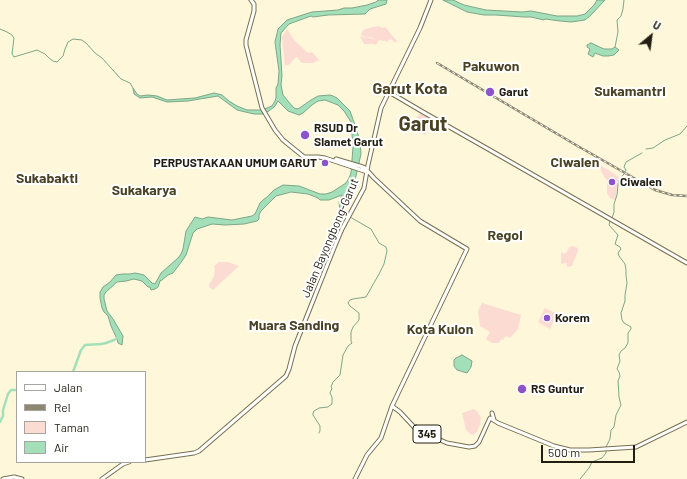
<!DOCTYPE html>
<html>
<head>
<meta charset="utf-8">
<style>
  body { margin:0 }
  #map { position:relative; width:687px; height:479px; overflow:hidden; background:#fef7da; font-family:Barlow,sans-serif }
  canvas { display:block }
  .legend { position:absolute; left:16px; top:371px; width:130px; height:92px; box-sizing:border-box; background:#fff; border:1px solid #a7a5a0; margin:0; padding:5px 7px; list-style:none; font-size:12px; color:#221e11 }
  .legend li { display:flex; align-items:center; gap:8px; height:20px }
  .legend b { width:20px; border:1px solid #a7a5a0 }
  .north { position:absolute; left:631px; top:16px; width:40px; height:40px; -webkit-text-stroke:3px #fff; paint-order:stroke; rotate:29deg; font-size:11px; font-weight:700; line-height:16px; text-align:center; color:#221e11 }
  .north::after { content:''; display:block; margin:auto; width:14px; height:18px; background:#221e11; clip-path:polygon(50% 0,100% 100%,50% 72%,0 100%) }
  .scale { position:absolute; left:541px; top:445px; width:94px; height:18px; box-sizing:border-box; border:2px solid #221e11; border-top:0; padding-left:5px; font-size:12px; line-height:14px; white-space:nowrap; color:#221e11; -webkit-text-stroke:3px #fff; paint-order:stroke }
</style>
</head>
<body>
<div id="map">
<canvas width="687" height="479"></canvas>
<ul class="legend">
<li><b style="height:5px;background:#fff"></b>Jalan</li>
<li><b style="height:5px;background:#8e8873"></b>Rel</li>
<li><b style="height:11px;background:#fcdbd3"></b>Taman</li>
<li><b style="height:11px;background:#a3e0b9"></b>Air</li>
</ul>
<div class="north">U</div>
<div class="scale">500 m</div>
</div>
<script>
const ctx = document.querySelector('canvas').getContext('2d');
ctx.lineJoin = 'round';
function fill(path, color) { ctx.fillStyle = color; ctx.fill(path, 'evenodd'); }
const toPath = rows => new Path2D(rows.map(r => 'M' + r).join(''));
function strokePath(path, color, width, dash) { ctx.strokeStyle = color; ctx.lineWidth = width; ctx.lineCap = dash ? 'butt' : 'round'; ctx.setLineDash(dash || []); ctx.stroke(path); }
function label(font, color, halo, rows, align = 'center') {
  ctx.font = font + ' Barlow,sans-serif'; ctx.lineWidth = 4; ctx.setLineDash([]); ctx.textBaseline = 'middle'; ctx.strokeStyle = halo; ctx.fillStyle = color; for (const [text, x, y, turn = 0] of rows) {
    ctx.save(); ctx.translate(x, y); ctx.rotate((+turn || 0) * Math.PI / 180); ctx.textAlign = isNaN(turn) ? turn : align; if (halo) ctx.strokeText(text, 0, 0); ctx.fillText(text, 0, 0); ctx.restore();
  }
}
const green = toPath([
  [379,26,382,28,385,27,388,30,389,32,397,41,395,43,391,39,389,40,387,42,385,41,379,40,376,45,374,44,364,44,360,36,365,38,369,38,377,40,370,37,366,38,361,35,363,30,373,27],
  [287,29,295,41,308,53,312,52,319,60,313,63,302,63,297,57,293,60,290,64,285,66,282,37],
  [420,113,434,122,425,135,411,126],
  [600,165,619,177,617,183,616,196,615,200,610,198,607,193,607,180,605,178,601,171],
  [572,246,578,248,578,251,572,266,567,267,567,263,561,264,561,252,565,254,568,250,569,247],
  [219,262,228,262,239,266,213,290,209,287,209,285,214,276,215,269,214,266],
  [482,303,521,315,518,329,510,338,506,336,503,340,501,339,499,343,492,343,486,339,490,332,480,326,478,311],
  [545,308,557,314,550,329,538,322],
  [474,409,477,411,481,418,480,425,478,428,478,431,473,435,470,434,466,430,462,413]
]);
const water = toPath([
  [378,0,387,0,386,4,370,9,365,14,328,15,313,17,311,16,289,24,281,33,280,45,282,76,281,85,283,95,287,100,294,108,298,109,311,100,318,96,330,95,333,96,337,98,350,111,356,128,360,141,361,154,356,176,351,190,344,196,341,208,342,211,344,214,347,215,347,216,346,216,342,215,340,211,339,202,342,195,329,200,320,200,318,198,308,194,291,192,276,196,261,211,259,215,259,219,257,221,244,224,225,225,212,224,197,229,193,233,186,255,182,261,173,273,168,275,162,280,160,281,158,287,155,289,151,290,150,287,148,287,142,281,134,279,126,281,117,282,106,292,104,295,104,299,107,311,113,319,123,336,122,345,118,343,117,339,111,326,108,316,104,312,102,308,100,298,100,292,103,287,110,282,116,275,123,274,130,274,135,273,140,274,144,275,152,283,155,284,161,273,178,258,181,254,183,249,186,231,195,217,202,219,208,217,232,220,252,216,255,214,260,203,263,200,267,197,274,190,283,185,299,186,320,194,326,194,332,192,346,183,349,178,351,173,353,147,351,122,344,111,338,105,325,100,318,101,312,105,303,113,299,115,288,111,278,101,275,106,269,111,263,114,254,114,237,110,218,96,188,101,167,102,152,97,140,98,134,94,133,88,137,94,140,96,148,95,157,96,167,100,195,98,214,93,222,95,229,101,237,106,247,110,262,110,272,106,275,101,276,98,276,88,278,84,279,71,275,42,278,29,287,20,312,12,338,10,344,8,352,8,367,5,376,2,378,0],
  [443,0,453,0,464,5,486,10,522,12,531,11,557,16,577,16,585,14,594,5,597,0,605,0,590,16,585,20,571,22,560,21,545,19,544,20,531,17,524,17,496,15,484,15,467,12,443,0],
  [591,43,604,49,612,49,615,47,619,50,614,55,608,56,603,56,595,53,593,57,588,54,590,49,587,47,587,45,591,43],
  [462,355,472,361,471,367,467,373,457,370,454,366,454,360,456,358,462,355]
]);
const stream = toPath([
  [0,29,7,32,12,35,14,38,12,54,14,57,37,50,45,54,49,58,53,61,57,62,63,56,65,49,68,42,73,39,82,40,87,44,95,53,102,58,121,79,130,83,133,88],
  [615,47,618,32,617,20,621,16,623,9,624,0],
  [646,149,653,148,665,140,680,134,687,126],
  [625,172,626,170,624,167,626,162,642,153],
  [612,218,614,212,614,204,617,195,618,184,619,180,624,174],
  [319,433,320,431,320,426,313,415,313,413,314,411,319,408,328,407,332,404,332,397,330,393,332,388,331,387,333,382,340,375,343,355,348,346,352,343,351,341,351,332,353,327,359,320,359,313,350,306,348,303,350,300,353,299,366,297,379,274,384,264,387,251,386,247,379,243,371,229,350,217],
  [606,447,610,439,611,430,614,427,616,415,621,405,619,397,618,381,620,376,619,372,617,369,620,361,619,355,621,351,625,348,628,343,628,333,631,329,631,327,624,323,622,320,621,313,625,301,625,295,627,283,626,275,626,270,625,264,619,256,618,253,621,249,620,247,615,244,618,235,609,225,610,221],
  [580,479,589,468,592,462,602,458,606,453,606,450]
]);
const river = toPath([
  [73,372,81,350,85,345,101,344,106,343,114,340,119,337,119,336],
  [0,422,3,416,3,410,8,394,11,390,17,390]
]);
const major = toPath([
  [251,0,254,4,254,11,246,40,246,45,262,108,275,130,283,140,304,157,318,157,325,158,367,172],
  [389,92,423,112,488,149,687,263],
  [336,159,363,167],
  [392,406,400,412,414,427,420,431,447,443,469,447,475,446,479,442,490,418,498,423,554,446,570,450,589,450,636,447,687,422],
  [492,413,494,420],
  [145,460,194,453,199,451,286,376,289,369,295,346,334,248,342,229,364,188,368,165,381,108,420,28,431,0],
  [3,479,14,477,22,479],
  [102,479,123,464,129,462],
  [355,479,367,455,381,438,392,406,467,249,420,221,374,178,365,168,362,167]
]);
const rail = toPath([
  [437,63,581,148],
  [583,149,655,190,672,195,687,196]
]);
const markers = [
  [490,92,5,"#8c53ca"],
  [305,135,5,"#8c53ca"],
  [325,163,4,"#8c53ca"],
  [612,182,4,"#8c53ca"],
  [547,318,4,"#8c53ca"],
  [522,389,5,"#8c53ca"]
];
const shields = [
  [427,434,28]
];
const shieldNames = [
  ["345",427,434]
];
const poiNames = [
  ["Garut",499,92],
  ["RSUD Dr",314,128],
  ["Slamet Garut",314,142],
  ["PERPUSTAKAAN UMUM GARUT",317,163,"right"],
  ["Ciwalen",620,182],
  ["Korem",555,318],
  ["RS Guntur",531,389]
];
const streetNames = [
  ["Jalan Bayongbong-Garut",330,238,-67]
];
const quarterNames = [
  ["Pakuwon",491,66],
  ["Sukamantri",630,91],
  ["Ciwalen",575,162],
  ["Sukabakti",47,178],
  ["Sukakarya",144,190],
  ["Regol",505,235],
  ["Muara Sanding",294,325],
  ["Kota Kulon",440,329]
];
const districtNames = [
  ["Garut Kota",410,89]
];
const townNames = [
  ["Garut",423,124]
];
fill(green, '#fcdbd3');
fill(water, '#a3e0b9');
strokePath(water, '#7ca687', 1);
strokePath(stream, '#7ca687', 1);
strokePath(river, '#a3e0b9', 2.5);
strokePath(major, '#787050', 5);
strokePath(major, '#fff', 3);
strokePath(rail, '#8e8873', 2.5);
strokePath(rail, '#fff', 1, [3]);
for (const [x, y, r, color] of markers) { const dot = new Path2D(); dot.arc(x, y, r, 0, 2 * Math.PI); ctx.fillStyle = color; ctx.fill(dot); strokePath(dot, '#fff', 1.5); }
for (const [x, y, w] of shields) { const box = new Path2D(); box.roundRect(x - w / 2, y - 9, w, 18, 3); ctx.fillStyle = '#fff'; ctx.fill(box); strokePath(box, '#221e11', 1); }
label('bold 11px', '#221e11', null, shieldNames);
label('bold 12px', '#221e11', '#fff', poiNames, 'left');
label('12px', '#221e11', '#fff', streetNames);
label('bold 14px', '#4a4224', '#fff', quarterNames);
label('bold 16px', '#4a4224', '#fff', districtNames);
label('bold 20px', '#4a4224', '#fff', townNames);
</script>
</body>
</html>
